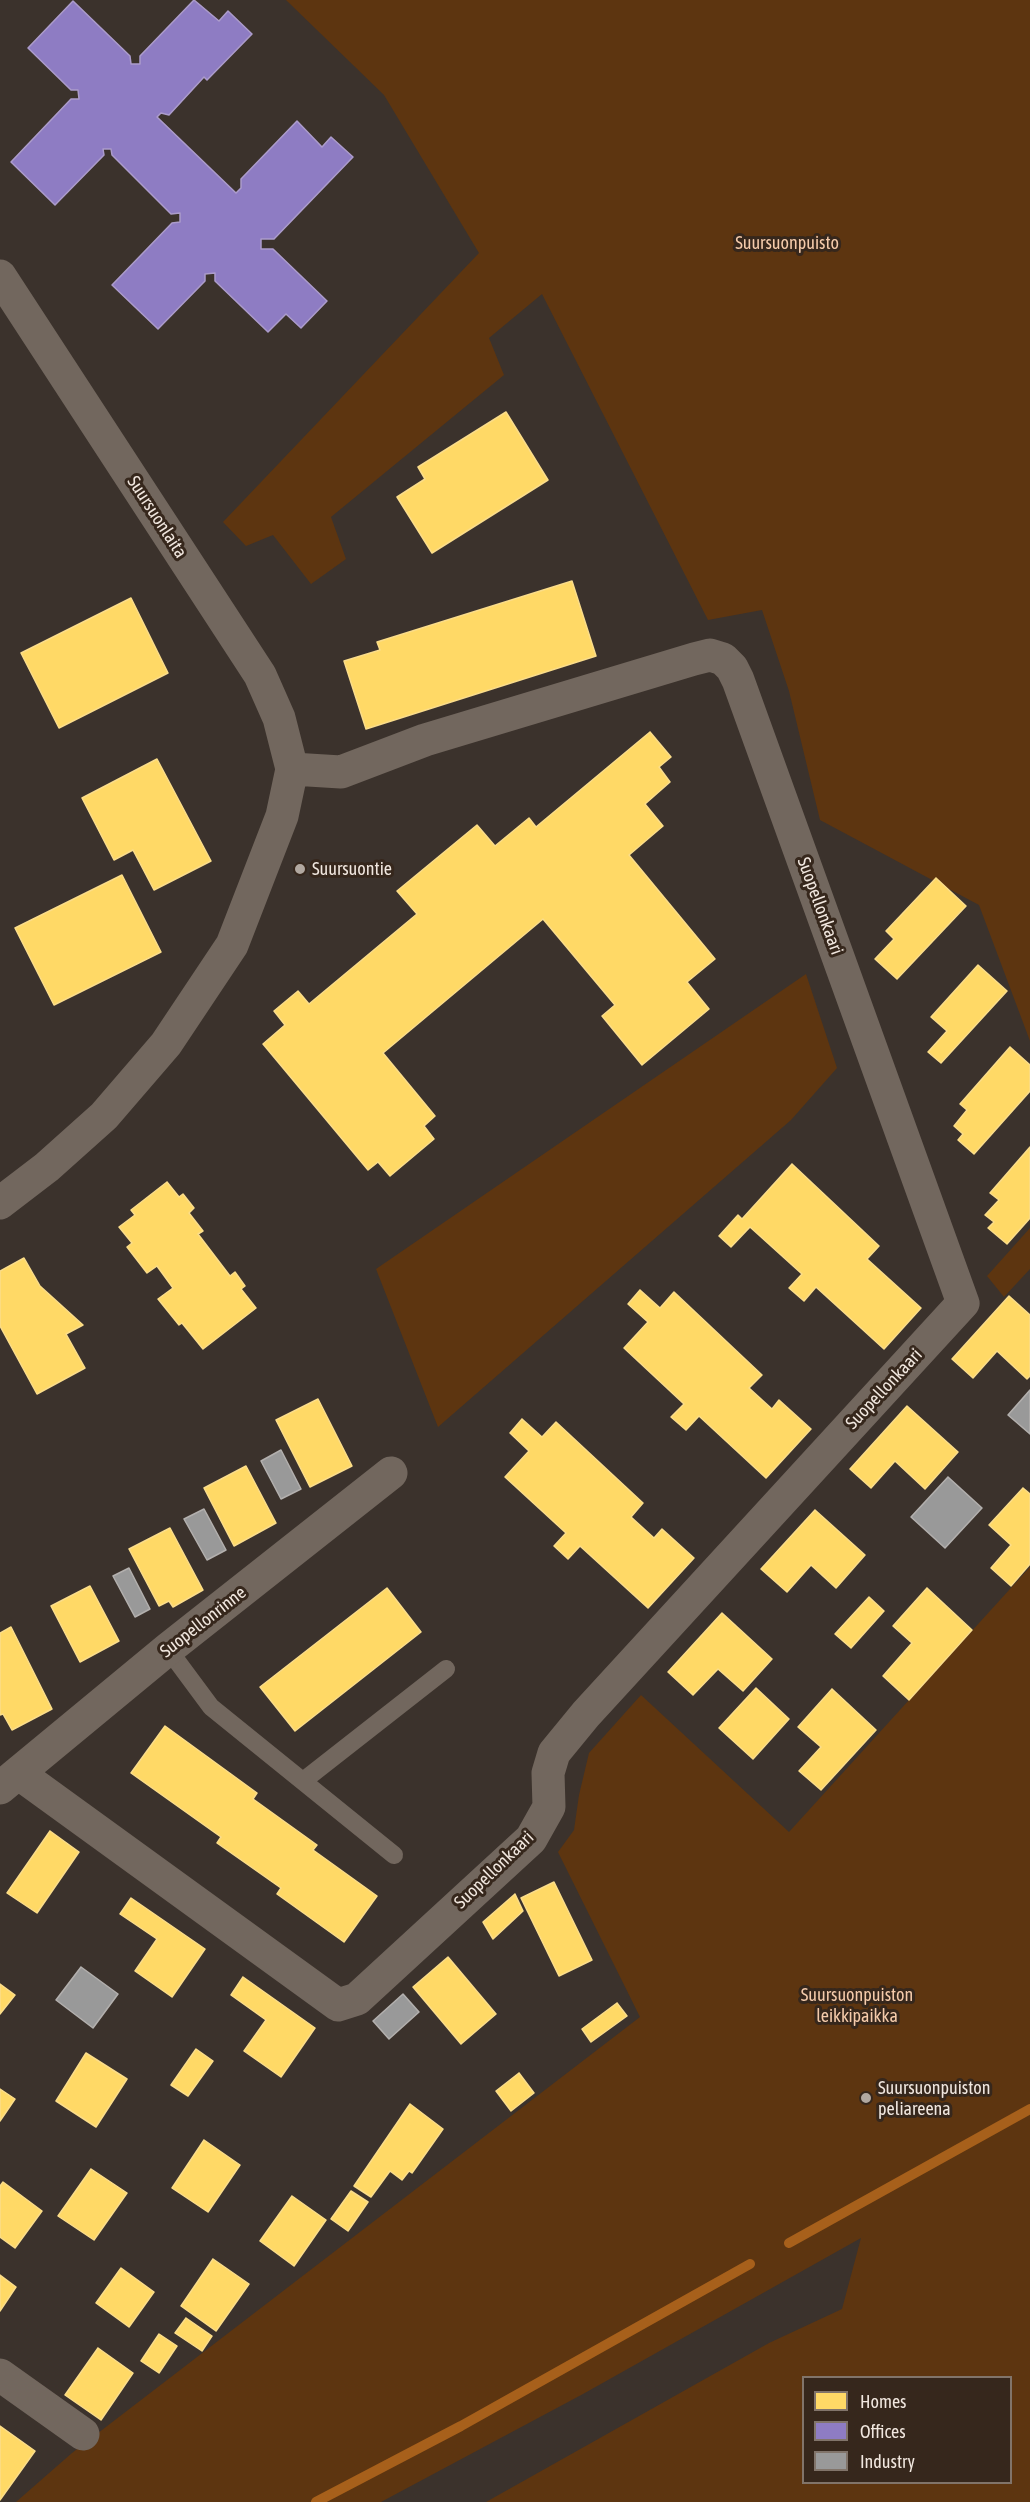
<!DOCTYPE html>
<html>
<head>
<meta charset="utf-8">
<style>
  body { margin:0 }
  #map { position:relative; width:1030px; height:2502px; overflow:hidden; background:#3b322c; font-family:"Asap Condensed",sans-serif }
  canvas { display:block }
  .legend { position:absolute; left:802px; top:2376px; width:210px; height:108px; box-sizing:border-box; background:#36271c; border:2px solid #81746a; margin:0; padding:8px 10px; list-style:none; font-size:18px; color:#f1e7df }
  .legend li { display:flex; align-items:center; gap:12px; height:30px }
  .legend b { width:30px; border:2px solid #81746a }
</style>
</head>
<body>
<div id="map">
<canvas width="1030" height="2502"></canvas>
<ul class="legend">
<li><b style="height:16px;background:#ffd966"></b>Homes</li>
<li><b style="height:16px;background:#8e7cc3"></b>Offices</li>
<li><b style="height:16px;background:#999"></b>Industry</li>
</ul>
</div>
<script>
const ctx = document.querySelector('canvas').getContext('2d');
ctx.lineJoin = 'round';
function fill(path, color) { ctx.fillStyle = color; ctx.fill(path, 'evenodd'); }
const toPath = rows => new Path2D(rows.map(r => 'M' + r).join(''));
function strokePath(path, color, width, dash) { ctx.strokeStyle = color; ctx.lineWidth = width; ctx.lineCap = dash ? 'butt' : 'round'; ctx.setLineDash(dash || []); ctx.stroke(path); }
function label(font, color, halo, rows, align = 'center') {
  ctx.font = font + ' "Asap Condensed",sans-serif'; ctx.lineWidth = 6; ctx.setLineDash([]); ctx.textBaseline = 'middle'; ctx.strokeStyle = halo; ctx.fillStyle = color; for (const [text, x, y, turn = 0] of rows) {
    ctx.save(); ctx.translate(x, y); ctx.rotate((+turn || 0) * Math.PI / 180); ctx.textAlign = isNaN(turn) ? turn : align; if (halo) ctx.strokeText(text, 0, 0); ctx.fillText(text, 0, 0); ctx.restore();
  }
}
const green = toPath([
  [286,0,1030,0,1030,1041,979,905,820,820,789,691,762,610,708,620,542,294,489,338,504,375,331,517,346,559,311,584,273,535,246,546,223,522,479,253,384,95],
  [806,974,837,1068,791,1120,438,1427,376,1269],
  [1030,1228,1030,1269,1004,1297,987,1276],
  [1030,1567,1030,2502,486,2502,769,2343,842,2309,861,2238,583,2394,381,2502,16,2502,72,2453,640,2017,558,1852,574,1830,579,1795,589,1753,641,1695,789,1832],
  [804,2378,1010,2378,1010,2482,804,2482]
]);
const homes = toPath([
  [506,412,548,480,432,553,397,497,425,479,418,467,506,412],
  [572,581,596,656,366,729,344,661,380,650,377,642,572,581],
  [131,598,168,673,59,728,21,653,131,598],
  [650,732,671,757,659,767,670,782,645,804,663,826,629,855,715,959,687,982,709,1009,642,1065,602,1016,615,1005,543,919,383,1053,435,1116,424,1126,434,1139,390,1176,378,1162,368,1170,263,1044,285,1025,274,1011,298,991,309,1004,417,914,397,891,477,825,495,846,529,818,536,827,650,732],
  [157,759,211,861,154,890,133,850,114,860,82,798,157,759],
  [122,875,161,952,54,1005,15,928,122,875],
  [936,878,966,906,897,979,875,959,894,939,886,931,936,878],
  [978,965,1007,991,941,1063,928,1052,947,1031,931,1017,978,965],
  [1010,1047,1030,1065,1030,1091,974,1154,958,1140,963,1134,954,1126,967,1110,960,1104,1010,1047],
  [1030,1147,1030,1218,1007,1244,988,1228,994,1222,985,1215,999,1200,990,1193,1030,1147],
  [792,1164,879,1246,867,1259,921,1308,884,1349,816,1287,804,1301,789,1288,802,1274,750,1227,731,1247,719,1236,738,1215,742,1219,792,1164],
  [167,1182,179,1197,183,1194,194,1208,189,1213,203,1231,198,1234,230,1276,235,1272,245,1286,241,1289,256,1308,203,1349,182,1323,179,1325,158,1299,173,1288,157,1266,147,1273,127,1247,132,1243,119,1227,135,1215,131,1210,167,1182],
  [24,1258,40,1286,83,1325,66,1334,85,1368,37,1394,0,1326,0,1271,24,1258],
  [640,1290,660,1308,674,1292,762,1375,749,1388,772,1409,779,1400,811,1429,766,1478,699,1416,686,1430,671,1417,684,1404,624,1348,648,1322,628,1304,640,1290],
  [1009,1296,1030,1315,1030,1376,1027,1379,997,1351,973,1378,952,1359,1009,1296],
  [318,1399,352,1466,310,1487,276,1420,318,1399],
  [907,1406,958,1452,925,1489,895,1461,871,1488,850,1469,907,1406],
  [522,1419,542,1437,556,1422,643,1503,631,1517,654,1538,662,1529,694,1558,648,1608,580,1546,568,1559,554,1546,566,1533,505,1477,529,1451,510,1433,522,1419],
  [246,1466,276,1523,234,1546,204,1488,246,1466],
  [1023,1488,1030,1494,1030,1564,1011,1586,991,1568,1011,1545,989,1525,1023,1488],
  [815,1510,865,1555,836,1588,811,1565,787,1592,761,1569,815,1510],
  [170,1528,203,1590,173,1607,169,1601,159,1606,129,1549,170,1528],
  [90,1586,119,1641,80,1662,51,1606,90,1586],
  [387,1588,421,1632,295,1731,260,1687,387,1588],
  [927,1588,972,1630,909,1700,883,1676,912,1643,893,1626,927,1588],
  [869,1597,884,1611,851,1648,835,1634,869,1597],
  [722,1613,772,1659,743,1691,718,1669,693,1695,668,1672,722,1613],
  [11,1627,52,1709,12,1730,3,1714,0,1715,0,1633,11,1627],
  [756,1688,789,1719,753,1759,719,1728,756,1688],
  [832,1689,876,1730,821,1790,799,1771,821,1747,798,1727,832,1689],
  [165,1726,257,1793,253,1799,317,1845,313,1850,377,1896,344,1942,277,1894,281,1888,217,1843,221,1837,131,1773,165,1726],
  [50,1831,79,1852,37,1913,7,1893,50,1831],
  [554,1882,592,1960,559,1976,521,1898,554,1882],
  [515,1894,523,1911,493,1939,483,1922,515,1894],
  [131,1898,205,1949,172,1997,135,1971,157,1939,120,1914,131,1898],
  [448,1957,496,2014,461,2044,413,1987,448,1957],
  [243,1977,315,2028,281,2077,244,2051,266,2020,231,1995,243,1977],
  [0,1984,15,1995,0,2014,0,1984],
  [617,2003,627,2016,591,2042,582,2029,617,2003],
  [196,2049,213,2061,188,2096,171,2085,196,2049],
  [86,2053,127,2079,96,2127,56,2101,86,2053],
  [519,2073,534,2093,511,2111,496,2091,519,2073],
  [0,2089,15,2099,0,2121,0,2089],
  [410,2104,443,2129,412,2173,409,2171,402,2180,390,2171,371,2197,354,2186,410,2104],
  [204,2140,240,2165,208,2212,172,2188,204,2140],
  [91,2169,127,2193,94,2240,58,2216,91,2169],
  [3,2182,42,2211,15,2248,0,2237,0,2186,3,2182],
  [351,2191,368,2202,348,2231,331,2219,351,2191],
  [292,2196,326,2220,294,2266,260,2241,292,2196],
  [213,2259,249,2284,216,2331,181,2306,213,2259],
  [121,2268,154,2292,129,2327,96,2303,121,2268],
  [0,2275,16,2287,0,2311,0,2275],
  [186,2318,212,2336,202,2351,175,2333,186,2318],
  [159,2334,177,2346,159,2373,141,2361,159,2334],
  [98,2348,133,2373,101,2420,65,2395,98,2348],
  [0,2426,35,2451,0,2500,0,2426]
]);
const offices = toPath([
  [194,0,219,21,228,11,252,34,207,80,204,77,169,115,161,113,157,117,236,193,241,188,241,179,297,121,322,147,331,137,353,157,274,239,261,239,261,249,273,249,327,301,301,328,286,314,268,332,215,281,215,273,205,274,205,281,158,329,112,285,172,223,180,222,180,213,171,214,112,155,111,149,103,149,104,155,55,205,11,162,71,99,79,99,78,90,71,90,28,48,73,1,130,56,131,64,140,64,140,56,194,0]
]);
const industry = toPath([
  [1030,1390,1030,1434,1008,1415,1030,1390],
  [281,1450,301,1489,281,1499,261,1461,281,1450],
  [948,1477,982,1508,945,1548,911,1517,948,1477],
  [204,1509,226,1550,207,1560,184,1519,204,1509],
  [129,1568,150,1609,135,1617,113,1576,129,1568],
  [81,1967,118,1994,93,2028,56,2000,81,1967],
  [403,1994,419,2012,389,2039,373,2021,403,1994]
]);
const stream = toPath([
  [789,2243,1030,2109],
  [316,2502,461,2426,750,2264]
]);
const service = toPath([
  [168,1649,211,1707,394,1855],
  [303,1781,446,1669]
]);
const minor = toPath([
  [0,276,260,675,279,718,292,769,282,816,232,945,166,1044,104,1116,47,1167,0,1203],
  [18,1773,168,1649,391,1473],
  [0,1788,18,1773,338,2005,357,1999,531,1839,549,1807,548,1773,554,1753,586,1714,963,1303,738,680,732,668,723,659,710,655,694,659,425,740,341,772,292,769],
  [0,2375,83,2434]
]);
const markers = [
  [300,869,6,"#b1a8a0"],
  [866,2098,6,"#b1a8a0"]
];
const parkNames = [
  ["Suursuonpuisto",787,243],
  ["Suursuonpuiston",857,1995],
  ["leikkipaikka",857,2016]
];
const streetNames = [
  ["Suursuonlaita",157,517,57],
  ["Suopellonkaari",820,906,70],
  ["Suopellonkaari",884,1389,-47],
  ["Suopellonrinne",203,1622,-38],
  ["Suopellonkaari",494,1870,-44]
];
const poiNames = [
  ["Suursuontie",312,869],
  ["Suursuonpuiston",878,2088],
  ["peliareena",878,2109]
];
fill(green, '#5d3510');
fill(homes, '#ffd966');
strokePath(homes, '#fbdd8a', 1.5);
fill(offices, '#8e7cc3');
strokePath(offices, '#ac9ccb', 1.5);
fill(industry, '#999');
strokePath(industry, '#b3b0ae', 1.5);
strokePath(stream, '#a7601b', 10);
strokePath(service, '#72675e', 18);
strokePath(minor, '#72675e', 33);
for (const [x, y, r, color] of markers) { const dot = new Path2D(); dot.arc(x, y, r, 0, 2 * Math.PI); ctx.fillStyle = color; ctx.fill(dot); strokePath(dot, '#36271c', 2); }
label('18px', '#f5cbab', '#36271c', parkNames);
label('18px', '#f1e7df', '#36271c', streetNames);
label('18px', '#f1e7df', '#36271c', poiNames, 'left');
</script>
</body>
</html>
